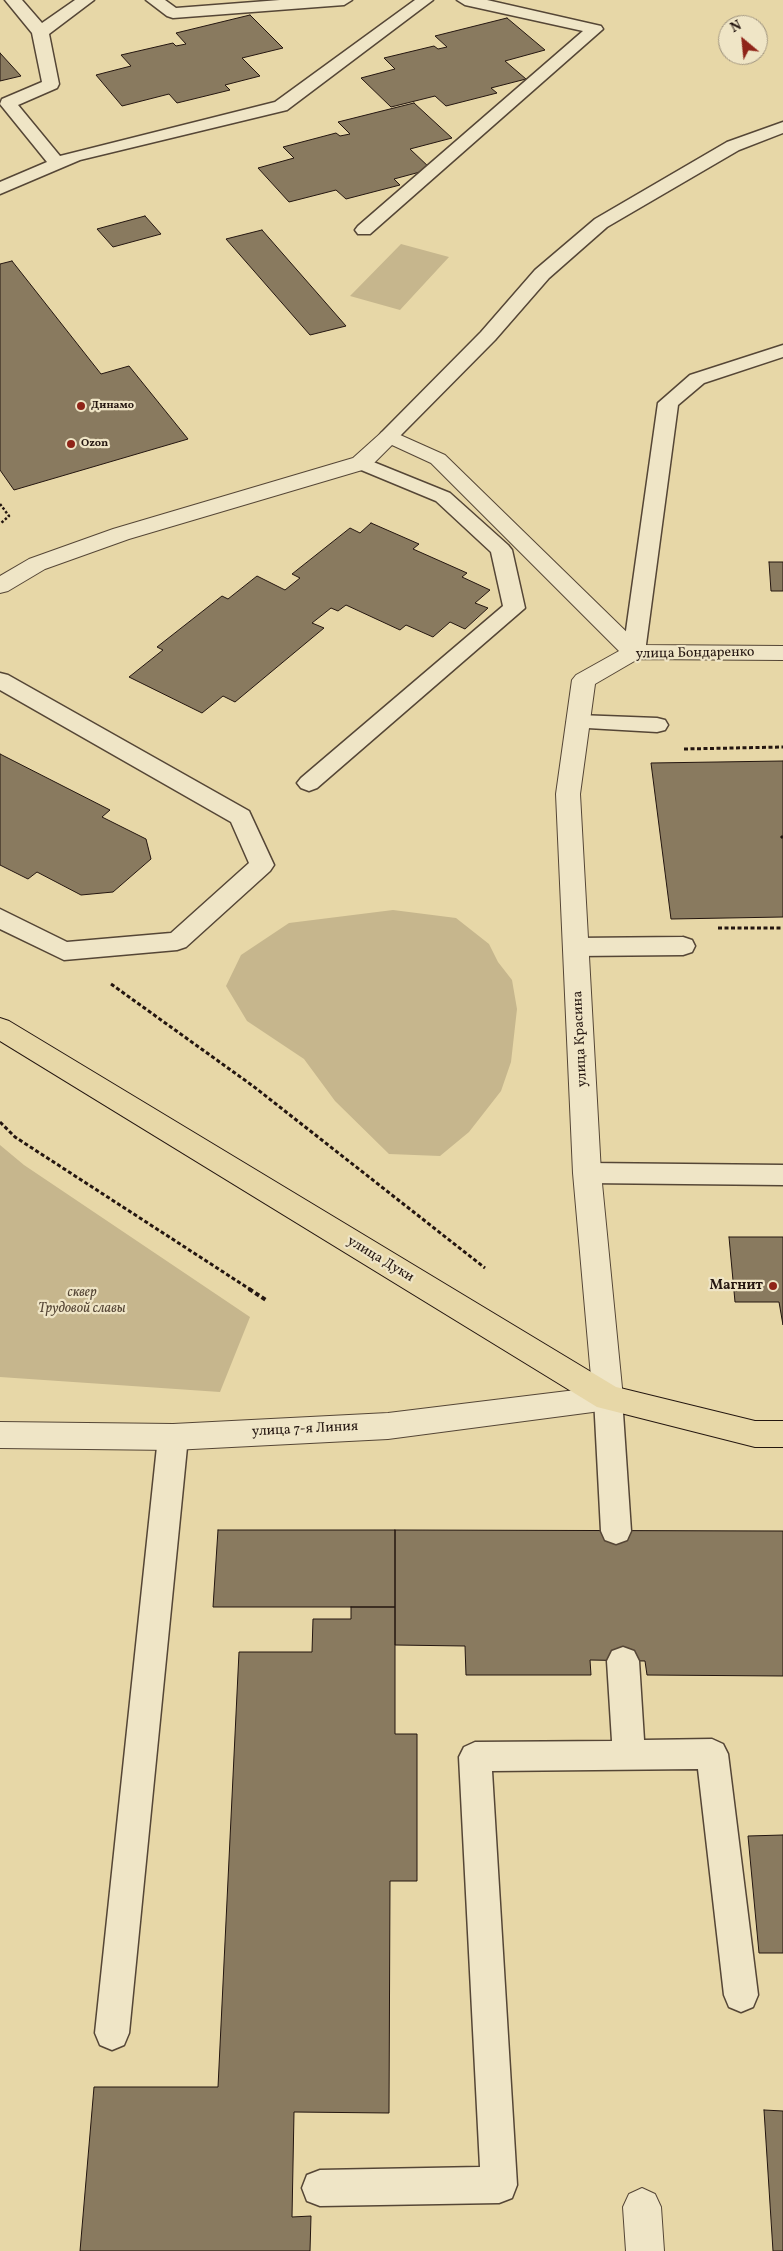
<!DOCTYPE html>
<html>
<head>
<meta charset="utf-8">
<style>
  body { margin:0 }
  #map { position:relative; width:783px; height:2251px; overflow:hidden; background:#e7d7a7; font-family:Vollkorn,serif }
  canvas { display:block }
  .north { position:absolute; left:718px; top:15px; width:50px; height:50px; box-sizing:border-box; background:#efe5c6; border:1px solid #9e927d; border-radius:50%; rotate:332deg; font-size:14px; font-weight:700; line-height:20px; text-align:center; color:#241610 }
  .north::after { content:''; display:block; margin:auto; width:18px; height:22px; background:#8f2418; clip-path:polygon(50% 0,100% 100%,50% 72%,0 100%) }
</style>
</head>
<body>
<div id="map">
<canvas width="783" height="2251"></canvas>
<div class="north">N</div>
</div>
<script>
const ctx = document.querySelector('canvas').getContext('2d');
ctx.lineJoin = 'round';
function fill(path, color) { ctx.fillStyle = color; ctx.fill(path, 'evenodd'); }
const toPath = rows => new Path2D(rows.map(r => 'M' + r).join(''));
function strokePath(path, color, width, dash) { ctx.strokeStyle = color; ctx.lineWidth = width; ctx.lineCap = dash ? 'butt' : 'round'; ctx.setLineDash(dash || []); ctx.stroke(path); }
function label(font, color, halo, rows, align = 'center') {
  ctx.font = font + ' Vollkorn,serif'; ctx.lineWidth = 4.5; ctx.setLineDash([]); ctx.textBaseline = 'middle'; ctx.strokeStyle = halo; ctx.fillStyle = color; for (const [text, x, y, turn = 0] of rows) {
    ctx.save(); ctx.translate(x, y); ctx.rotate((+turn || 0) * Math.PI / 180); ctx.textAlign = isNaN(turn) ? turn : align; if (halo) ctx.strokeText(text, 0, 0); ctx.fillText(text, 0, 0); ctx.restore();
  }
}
const green = toPath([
  [401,244,449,257,400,310,350,296],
  [393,910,456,918,489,944,498,962,512,980,517,1009,511,1062,501,1091,469,1132,440,1156,389,1154,335,1101,304,1059,247,1021,226,986,241,955,289,923],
  [0,1145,24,1165,250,1317,220,1392,0,1377]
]);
const building = toPath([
  [250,15,283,48,242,58,260,76,225,85,230,90,177,103,169,94,122,106,96,75,131,66,121,55,173,43,176,46,186,44,176,33,250,15],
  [507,18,545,50,505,61,526,79,491,88,497,93,446,106,435,96,391,107,361,78,395,69,384,58,434,46,438,49,447,47,435,36,507,18],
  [0,53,21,76,0,81,0,53],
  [414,103,452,138,410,149,431,169,394,179,400,185,346,199,336,190,289,202,258,168,294,158,283,147,336,133,340,136,350,134,338,122,414,103],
  [145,216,161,234,113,247,97,229,145,216],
  [262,230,346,326,310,335,226,239,262,230],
  [12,261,101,374,129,366,188,439,14,490,0,470,0,264,12,261],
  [371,523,419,544,413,549,467,573,462,577,490,590,475,603,488,608,465,629,450,622,433,637,406,625,400,630,346,605,338,611,331,608,312,623,324,628,235,702,223,696,202,713,129,677,163,650,157,647,222,596,228,599,257,576,285,590,300,578,292,574,350,528,360,533,371,523],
  [769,562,783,562,783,591,771,591,769,562],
  [0,754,110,810,102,817,146,839,151,859,113,892,81,895,37,872,28,879,0,865,0,754],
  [783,761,783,917,671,919,651,763,783,761],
  [729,1237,783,1237,783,1325,779,1302,735,1302,729,1237],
  [218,1530,395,1530,395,1607,213,1607,218,1530],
  [395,1530,783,1531,783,1676,647,1675,645,1661,590,1660,591,1675,466,1675,465,1646,395,1645,395,1530],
  [351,1607,395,1607,395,1734,417,1734,417,1881,390,1881,389,2113,294,2112,292,2217,311,2216,310,2251,80,2251,94,2087,218,2087,239,1652,312,1652,313,1619,351,1619,351,1607],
  [783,1835,783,1953,759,1953,748,1836,783,1835],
  [764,2110,783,2111,783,2251,773,2251,764,2110]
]);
const pathFar2 = toPath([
  [0,504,9,516,0,524]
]);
const pathFar1 = toPath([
  [684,749,783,747],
  [781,836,783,838],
  [718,928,783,928],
  [111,984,253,1086,485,1268],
  [0,1122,15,1137,251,1290]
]);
const path = toPath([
  [249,1289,266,1300]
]);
const lane = toPath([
  [5,0,22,0,42,23,75,0,94,0,49,34,59,84,57,88,18,105,60,156,275,102,415,0,433,0,287,110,80,160,0,194,0,182,47,162,0,104,2,99,42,82,32,33,5,0],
  [146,0,165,0,176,8,280,0,352,0,344,5,173,18,167,16,146,0],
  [457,0,487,0,601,26,603,29,370,234,358,234,355,230,358,226,583,31,465,5,457,0],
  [783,122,783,133,739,150,607,227,549,278,495,340,396,440,389,442,382,440,379,436,382,432,481,332,535,270,595,219,727,142,783,122],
  [783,345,783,357,704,383,678,405,645,652,642,657,634,659,626,657,623,652,658,403,690,375,783,345],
  [361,457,450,493,508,545,512,550,525,608,317,788,309,791,301,788,297,783,301,778,503,606,491,552,436,501,354,467,351,463,354,459,361,457],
  [0,673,8,675,249,811,274,865,270,871,186,947,177,950,64,960,0,929,0,909,67,942,171,933,249,863,231,822,0,690,0,673],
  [578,715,657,718,665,720,668,725,665,730,657,732,570,727,567,722,570,717,578,715],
  [683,937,692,940,695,946,692,952,683,955,576,956,567,953,564,947,567,941,576,938,683,937],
  [587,1163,783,1165,783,1185,587,1183,578,1180,574,1173,578,1166,587,1163],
  [608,1386,618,1390,622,1398,631,1531,627,1540,616,1544,605,1540,601,1531,594,1398,598,1390,608,1386],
  [173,1425,183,1428,188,1437,129,2033,124,2045,112,2050,100,2045,95,2033,158,1437,163,1428,173,1425],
  [623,1647,634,1651,639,1661,644,1740,712,1739,723,1744,728,1754,758,1995,753,2007,741,2012,729,2007,724,1995,698,1769,492,1771,517,2185,512,2198,499,2203,320,2206,307,2201,302,2188,307,2175,320,2170,480,2167,459,1757,464,1747,475,1742,612,1741,607,1661,612,1651,623,1647]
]);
const street = toPath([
  [389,430,445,455,640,645,783,646,783,660,638,659,595,684,580,794,601,1173,623,1398,619,1407,608,1410,388,1439,173,1450,0,1448,0,1422,173,1424,388,1413,592,1388,573,1173,556,794,572,680,576,675,619,651,431,463,392,445,369,468,129,539,45,569,8,591,0,593,0,576,29,559,113,529,353,458,382,432,389,430],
  [642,2188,655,2194,661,2207,664,2251,626,2251,623,2207,629,2194,642,2188]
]);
const primary = toPath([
  [0,1018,9,1021,616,1387,755,1421,783,1421,783,1447,755,1447,597,1407,0,1041,0,1018]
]);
const markers = [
  [81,406,5,"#8f2418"],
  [71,444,5,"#8f2418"],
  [773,1286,5,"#8f2418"]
];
const farPoinames = [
  ["Динамо",91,406],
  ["Ozon",81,444]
];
const streetNames = [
  ["улица Бондаренко",695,654,-1],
  ["улица Красина",581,1039,-93],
  ["улица Дуки",380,1260,31],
  ["улица 7-я Линия",305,1430,-3]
];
const poiNames = [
  ["Магнит",763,1286]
];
const parkNames = [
  ["сквер",82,1293],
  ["Трудовой славы",82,1309]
];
fill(green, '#c6b68d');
fill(building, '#897a5f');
strokePath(building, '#241610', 1);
strokePath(lane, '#554636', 3);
strokePath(street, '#554636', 2);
strokePath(primary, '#241610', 2);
strokePath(pathFar2, '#241610', 2.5, [2.5, 2]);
strokePath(pathFar1, '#241610', 3, [4, 2.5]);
strokePath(path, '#241610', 4, [4.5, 3]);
fill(lane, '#efe5c6');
fill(street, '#efe5c6');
fill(primary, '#e7d7a7');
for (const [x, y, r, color] of markers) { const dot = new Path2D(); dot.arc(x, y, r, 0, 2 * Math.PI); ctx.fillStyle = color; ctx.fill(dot); strokePath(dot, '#efe5c6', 2); }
label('bold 11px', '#241610', '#efe5c6', farPoinames, 'left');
label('14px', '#241610', '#efe5c6', streetNames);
label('bold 14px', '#241610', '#efe5c6', poiNames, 'right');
label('italic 14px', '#554636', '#efe5c6', parkNames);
</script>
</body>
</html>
